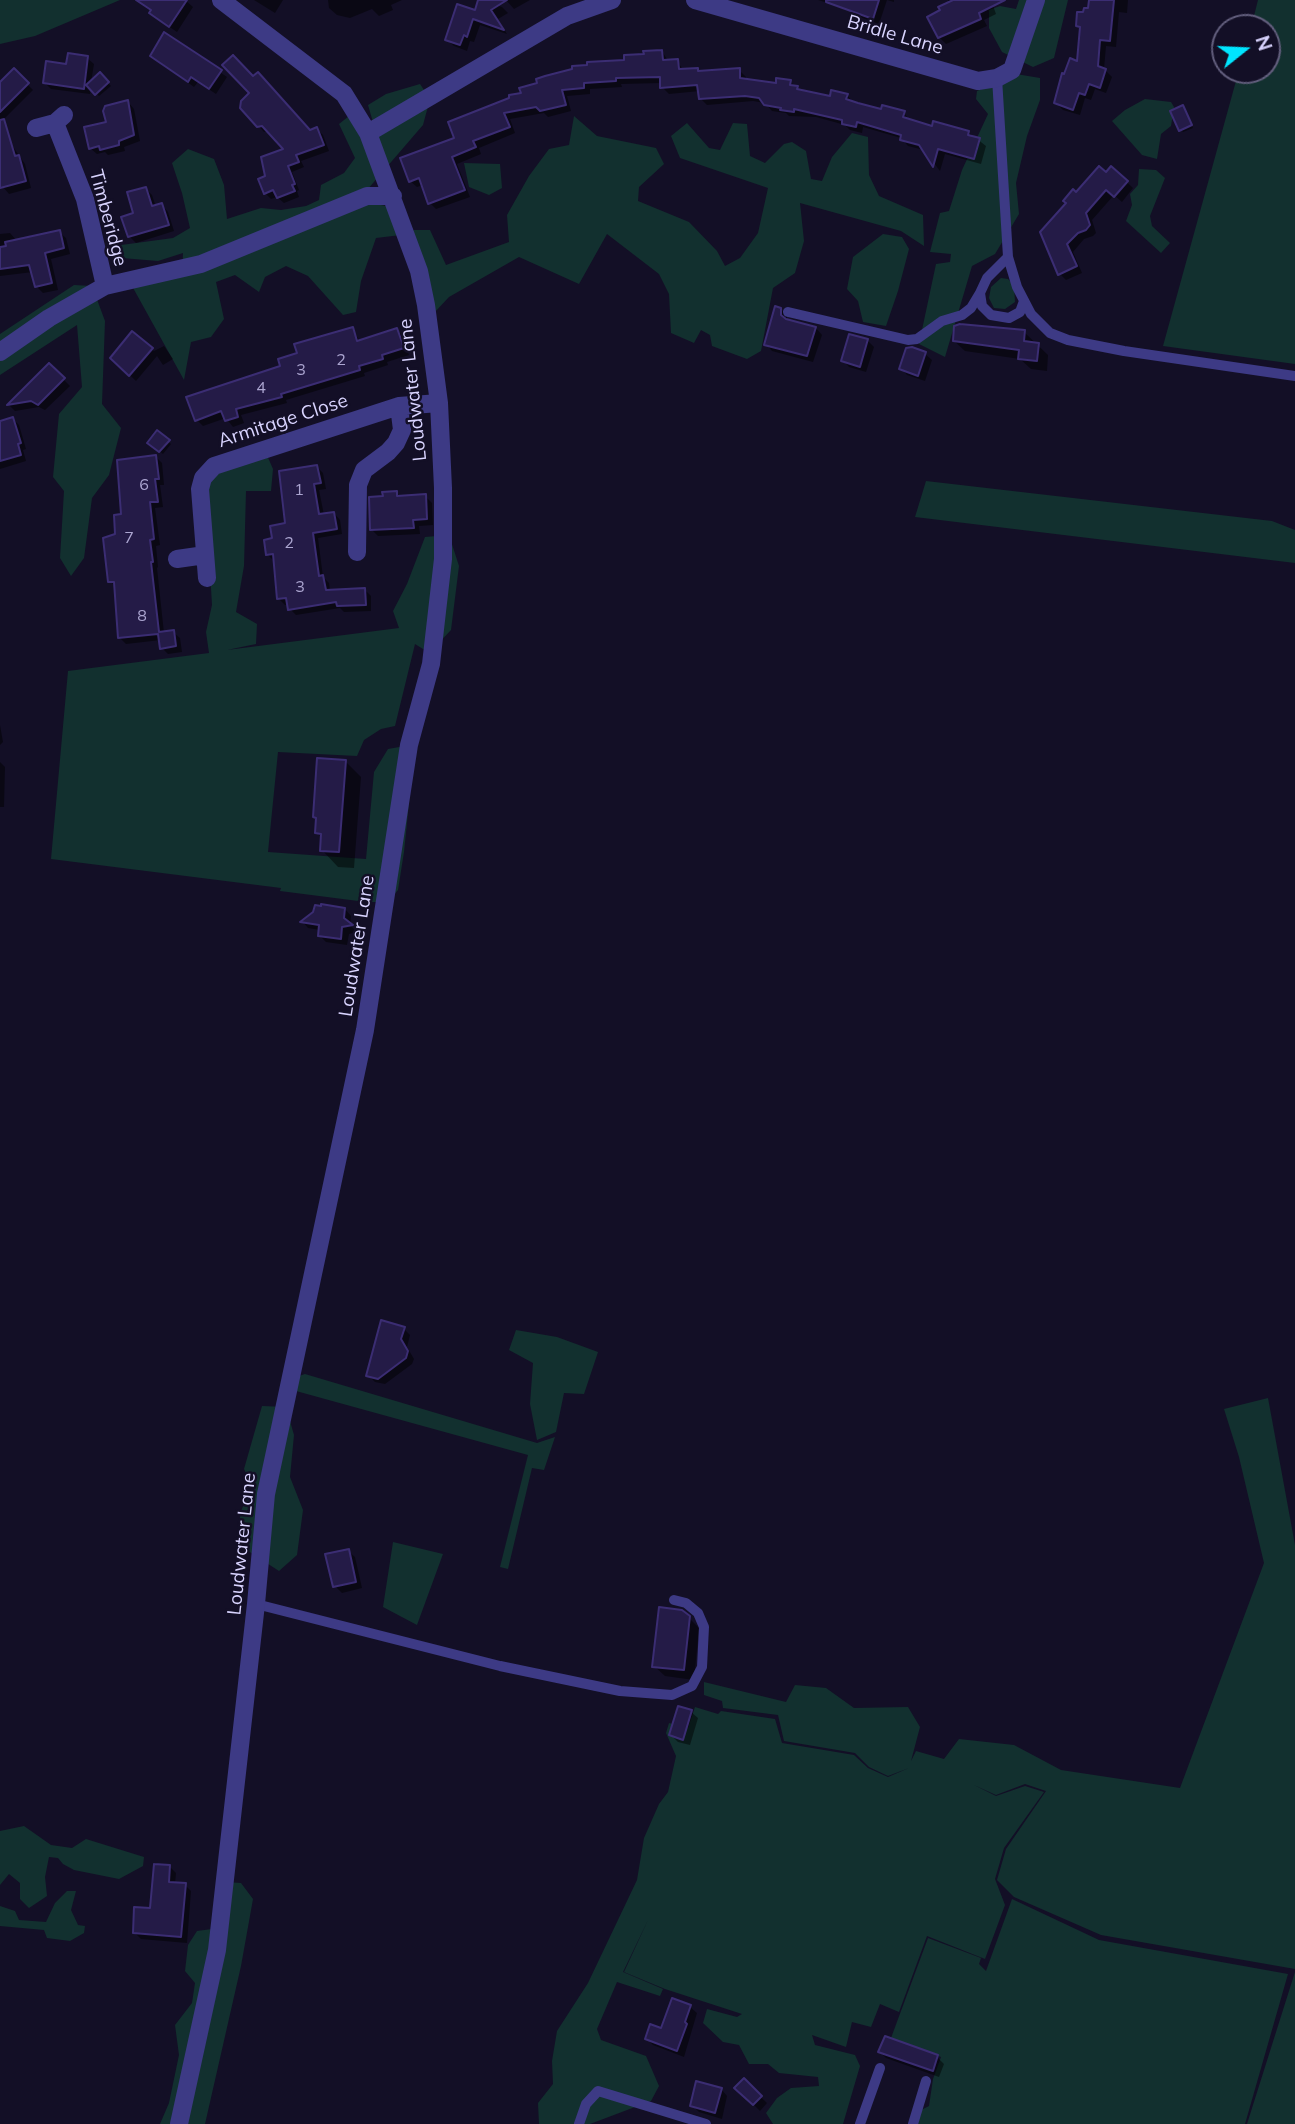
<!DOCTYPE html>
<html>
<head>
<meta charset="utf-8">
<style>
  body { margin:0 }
  #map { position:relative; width:1295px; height:2124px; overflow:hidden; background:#130f26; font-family:Mulish,sans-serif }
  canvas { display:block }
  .north { position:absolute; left:1211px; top:14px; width:70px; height:70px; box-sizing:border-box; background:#130f26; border:2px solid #625e7d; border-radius:50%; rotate:72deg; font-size:19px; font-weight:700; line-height:28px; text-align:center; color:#d9d4ff }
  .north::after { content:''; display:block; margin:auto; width:24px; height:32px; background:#00e5ff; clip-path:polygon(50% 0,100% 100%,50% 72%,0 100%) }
</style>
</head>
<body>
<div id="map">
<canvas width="1295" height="2124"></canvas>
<div class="north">N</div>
</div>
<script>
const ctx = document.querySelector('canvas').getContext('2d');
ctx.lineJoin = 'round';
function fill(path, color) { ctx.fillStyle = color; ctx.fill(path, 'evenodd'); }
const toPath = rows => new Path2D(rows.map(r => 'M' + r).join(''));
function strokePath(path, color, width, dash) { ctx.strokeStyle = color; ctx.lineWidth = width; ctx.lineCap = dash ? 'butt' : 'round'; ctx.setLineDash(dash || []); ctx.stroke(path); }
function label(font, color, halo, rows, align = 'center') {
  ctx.font = font + ' Mulish,sans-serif'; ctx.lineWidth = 5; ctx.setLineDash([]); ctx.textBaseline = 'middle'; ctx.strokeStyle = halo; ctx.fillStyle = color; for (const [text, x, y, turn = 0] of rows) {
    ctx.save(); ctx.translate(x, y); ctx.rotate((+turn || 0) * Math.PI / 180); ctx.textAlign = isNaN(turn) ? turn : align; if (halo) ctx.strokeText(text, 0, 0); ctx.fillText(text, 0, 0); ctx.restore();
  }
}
const green = toPath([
  [0,0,120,0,35,36,0,44],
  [1019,0,1068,0,1054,58,1033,67,1002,52,989,28,989,10,1000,6,1016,9],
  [1258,0,1295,0,1295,364,1163,346,1239,70,1267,70,1267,28,1251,28],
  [1016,74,1040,78,1040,100,1027,136,1016,183,1019,214,995,254,972,266,945,357,919,344,936,264,950,262,951,254,930,252,940,213,949,211,962,170,988,114,976,99,977,91],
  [420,84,430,99,423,125,367,190,371,203,391,207,401,235,376,238,361,281,356,312,343,315,308,276,286,266,265,277,259,292,235,275,216,282,224,319,211,337,191,342,184,380,132,286,182,274,183,253,158,261,122,258,114,246,173,238,190,228,182,193,172,163,188,149,214,159,224,185,227,219,261,208,281,210,306,206,319,200,321,185,344,173,355,158,339,124,349,116,377,136,368,105,386,94],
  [1145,99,1171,102,1174,107,1171,126,1161,134,1157,159,1142,155,1112,121,1125,110],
  [574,116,597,136,656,148,664,164,639,187,638,201,689,222,717,251,725,266,740,258,758,233,768,188,680,158,671,136,687,123,709,148,720,150,733,123,747,124,750,156,765,163,784,144,792,142,806,151,811,179,822,181,832,157,852,133,868,137,869,175,879,196,923,215,924,246,901,231,800,203,804,241,795,273,773,288,761,351,747,359,712,346,710,335,701,330,694,343,671,333,669,294,659,274,607,234,579,284,519,257,449,297,434,313,404,239,414,230,430,230,446,265,509,242,507,215,529,176,549,149,569,145],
  [464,163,500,164,502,188,489,195,469,187],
  [1139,169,1156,170,1165,178,1150,216,1152,226,1170,243,1161,253,1126,221,1132,205,1130,194,1138,185],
  [883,234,902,237,909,249,898,291,886,326,863,322,858,301,847,289,853,257],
  [1001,278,1008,279,1014,285,1015,302,1005,309,994,308,989,298,991,287],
  [74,285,92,286,105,321,102,404,121,428,109,475,92,498,84,558,71,576,60,558,64,491,53,477,59,414,82,387,77,325,0,375,0,334],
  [266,453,273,469,271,491,246,491,244,566,236,612,257,624,256,644,227,650,399,628,393,611,407,584,425,537,449,535,459,566,451,630,436,646,423,649,415,644,395,726,381,729,364,740,357,756,278,752,268,852,366,859,374,772,388,749,405,746,409,803,404,852,398,890,388,902,366,902,280,891,281,888,51,859,68,671,209,653,206,632,212,605,206,504,208,483,222,467],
  [926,481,1272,521,1295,530,1295,563,915,517],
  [516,1330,557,1337,598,1352,584,1394,564,1393,556,1432,537,1440,530,1404,533,1363,509,1350],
  [305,1374,537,1443,555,1437,544,1470,532,1468,508,1569,500,1567,528,1455,296,1391,299,1376],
  [1268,1398,1295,1545,1295,1969,1101,1935,1014,1897,997,1880,1006,1849,1046,1791,1025,1784,996,1795,974,1785,996,1796,1025,1786,1044,1792,1004,1848,995,1879,1005,1905,985,1959,927,1936,899,2012,880,2004,871,2027,852,2022,846,2047,812,2035,815,2045,855,2055,860,2066,843,2124,773,2124,766,2113,777,2098,791,2088,819,2086,818,2077,779,2073,768,2064,749,2064,739,2045,723,2042,703,2023,707,2009,737,2017,742,2014,665,1989,624,1972,648,1920,623,1972,663,1989,660,1996,617,1982,597,2029,601,2040,646,2056,659,2086,651,2101,590,2124,539,2124,538,2103,553,2084,552,2061,557,2031,588,1983,637,1880,644,1838,659,1804,668,1792,676,1756,666,1733,669,1723,688,1728,695,1707,718,1714,721,1711,775,1719,782,1743,854,1755,868,1768,888,1777,909,1768,888,1776,869,1767,855,1753,784,1741,778,1715,723,1708,722,1701,704,1695,704,1682,786,1702,795,1685,826,1688,854,1708,908,1707,920,1727,911,1761,916,1751,944,1759,959,1739,1014,1745,1061,1770,1180,1788,1264,1563,1239,1457,1224,1409],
  [262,1406,286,1407,294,1435,290,1477,303,1510,297,1555,279,1571,236,1543,241,1511,252,1486,244,1469],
  [393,1542,443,1554,417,1625,383,1607],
  [24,1826,51,1845,72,1848,86,1839,144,1857,143,1866,119,1879,74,1870,63,1864,58,1858,49,1857,45,1877,47,1896,29,1908,20,1899,20,1883,9,1874,0,1885,0,1831],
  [226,1882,241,1883,253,1899,241,1966,205,2124,160,2124,169,2103,179,2055,175,2025,192,2003,195,1983,185,1971,188,1945,197,1931,212,1929],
  [67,1891,76,1891,71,1910,78,1925,85,1926,84,1933,70,1941,47,1938,44,1930,0,1926,0,1906,15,1911,19,1920,46,1922,55,1903],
  [1012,1899,1099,1940,1288,1974,1245,2124,915,2124,919,2111,929,2106,933,2079,941,2057,891,2038,928,1938,981,1958,979,1964,986,1971],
  [1295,1972,1295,2124,1247,2124]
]);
const shadow = toPath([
  [144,0,185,0,193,7,177,32,158,19,143,3],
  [254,0,283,0,275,13],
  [328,0,402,0,391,5,393,10,379,16,372,9,350,18,337,15,329,8],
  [480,0,502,7,508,13,498,19,507,34,480,25,474,42,470,41,467,51,454,46,447,40,476,13],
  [506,0,530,0,514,9],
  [818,0,894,0,894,2,887,0,879,24,854,15,848,9],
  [948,0,991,0,996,14,984,20,987,26,946,44,939,37,950,4],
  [1089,0,1128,0,1127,13,1119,12,1116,47,1106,46,1104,69,1112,77,1106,93,1095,89,1091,100,1085,98,1080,115,1063,110,1056,103,1079,64,1082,30,1077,26,1088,10],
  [164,34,227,77,216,94,198,82,194,87,152,56],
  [662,51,668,61,677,61,684,71,697,70,700,73,739,70,746,77,746,80,777,85,790,81,796,88,796,92,831,98,847,95,853,102,882,111,904,113,910,121,933,128,968,132,986,146,981,164,945,154,940,171,924,150,908,146,901,138,863,127,862,133,850,130,845,125,816,117,789,116,786,113,772,111,765,103,753,101,707,105,700,98,700,91,669,94,662,87,662,83,621,84,622,87,590,89,590,94,567,96,571,111,548,117,544,113,510,119,515,133,479,148,481,154,457,164,470,197,436,209,430,203,423,185,417,187,410,181,456,139,450,123],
  [791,83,794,86,784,103],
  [87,58,94,64,91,82,100,75,111,86,99,96,91,88,90,94,51,89,45,83,68,66],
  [14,71,33,90,0,123,0,85],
  [128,102,134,109,140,141,124,147,125,151,108,155,105,152,97,154,90,148,108,123],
  [242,107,310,132,317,129,323,135,329,151,301,161,304,167,292,172,299,190,297,191,299,197,284,203,277,197,271,199,265,193,267,177,286,150,269,131,264,132],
  [1185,110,1193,128,1183,132,1181,130],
  [9,141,25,164,31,188,9,194,3,187,0,176,0,144],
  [1112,168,1133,188,1122,202,1114,195,1092,220,1096,233,1093,236,1084,239,1073,252,1082,273,1066,280,1060,274,1076,194,1106,175],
  [146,189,152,195,156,207,162,205,168,212,174,231,136,243,129,236],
  [59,232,66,238,70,254,51,259,58,290,43,293,36,286,33,272,0,276,0,234,10,233,17,241],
  [781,309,787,316,787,322,816,328,822,335,813,362,772,351,766,344],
  [352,329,360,341,397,330,403,336,409,355,387,362,388,365,364,373,365,376,286,400,287,403,241,415,244,423,233,427,226,418,203,426,197,420,283,367,299,354],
  [1024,332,1048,355,1047,371,1031,369,1020,359,965,351,954,341],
  [132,333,154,351,164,346,173,359,163,365,157,356,136,381,112,358],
  [867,340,874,347,866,372,849,367,843,360],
  [925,354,932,360,925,381,907,375,901,368],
  [49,365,70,386,45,410,39,407,15,411,9,405],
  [13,419,19,425,26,449,23,450,26,461,0,469,0,423],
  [157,432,171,444,163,454,149,442],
  [156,457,162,463,164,485,160,485,163,507,155,508,160,545,156,546,158,567,157,568,164,633,173,632,180,638,182,652,168,654,162,648,161,640,126,644,119,637,116,587,110,581,117,536,123,515],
  [317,467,323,473,326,489,319,490,324,515,334,513,340,520,342,534,318,538,323,577,329,583,330,591,365,590,371,596,371,611,344,612,340,608,296,615,290,609,289,604,285,605,279,599,274,561,268,555,274,540,287,525],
  [397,493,401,497,425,496,432,503,433,525,419,526,420,534,378,536,372,530,385,498],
  [0,725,3,742,0,745],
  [345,761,361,777,354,868,338,867,322,850,323,839,317,833],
  [0,762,5,767,4,807,0,807],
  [345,909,351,916,350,925,357,932,349,934,347,945,326,942,319,935,320,930,308,928,303,922],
  [404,1329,410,1335,407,1347,414,1359,412,1364,385,1384,375,1382,368,1375],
  [348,1551,355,1557,362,1588,342,1593,335,1586],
  [689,1618,699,1628,694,1680,665,1676,654,1666],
  [691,1712,698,1718,690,1745,678,1742,671,1735],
  [170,1867,176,1873,175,1884,185,1885,191,1891,187,1943,141,1939,135,1933,152,1910],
  [690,2007,697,2013,684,2057,653,2045,647,2039,662,2030],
  [880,2052,937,2057,944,2064,939,2077,886,2058],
  [744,2081,767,2103,760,2111,737,2088],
  [721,2089,727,2096,722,2119,699,2112,692,2105]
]);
const building = toPath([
  [136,0,187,0,169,27,149,13,151,10,136,0],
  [478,0,507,0,491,10,504,30,473,19,467,37,464,35,460,45,445,40,457,4,475,10,478,0],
  [826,0,879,0,873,19,826,2,826,0],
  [953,0,1005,0,979,13,981,19,938,38,927,17,940,10,938,7,953,0],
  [1089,0,1114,0,1110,41,1100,40,1098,66,1106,69,1100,88,1089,84,1085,95,1079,93,1073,110,1054,103,1062,73,1064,74,1070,58,1077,61,1080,27,1076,26,1077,12,1083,12,1084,8,1088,8,1089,0],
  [164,32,222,70,209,89,191,77,188,82,150,56,164,32],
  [662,50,663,60,678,59,679,69,698,68,698,71,740,68,740,78,776,83,776,78,791,80,790,85,798,86,797,89,830,96,831,90,848,94,846,99,858,103,881,109,882,105,905,111,903,117,932,126,933,121,969,131,968,135,980,138,974,159,938,149,933,167,919,145,900,140,901,135,857,122,856,127,842,124,842,120,794,109,794,112,780,110,781,108,764,105,759,98,745,96,699,99,697,85,660,88,660,77,616,78,616,81,584,83,584,88,562,90,566,105,540,111,536,107,504,113,510,127,473,141,476,147,452,157,465,190,428,204,419,178,409,182,400,158,454,138,448,122,509,98,509,95,521,93,519,88,537,83,536,79,545,76,572,69,572,66,587,65,587,62,624,60,624,55,644,54,643,51,662,50],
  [68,53,88,56,84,89,43,83,46,61,66,64,68,53],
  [233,55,253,76,258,72,310,130,317,127,324,145,296,155,299,162,288,166,295,184,292,185,295,191,277,198,273,190,264,194,258,179,265,176,261,157,283,149,262,126,257,127,240,108,241,101,249,93,222,65,233,55],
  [14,68,29,83,0,112,0,82,14,68],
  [100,72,109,82,95,95,86,85,100,72],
  [128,100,134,135,119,141,119,145,100,150,99,146,89,149,84,127,106,122,103,111,105,106,128,100],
  [1183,105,1192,125,1179,131,1170,111,1183,105],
  [4,119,15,156,19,155,26,181,0,188,0,120,4,119],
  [1099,166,1106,172,1111,166,1128,181,1114,197,1106,190,1086,213,1090,225,1086,230,1078,233,1067,244,1077,266,1058,275,1040,232,1066,203,1063,201,1073,189,1076,192,1099,166],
  [146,187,152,206,162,203,169,225,128,237,121,217,133,213,127,192,146,187],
  [60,230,64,248,45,253,52,283,35,287,29,265,0,269,0,247,6,246,5,242,60,230],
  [775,306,781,308,781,315,786,319,816,327,807,356,764,345,775,306],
  [960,324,1025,330,1024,341,1039,343,1037,361,1018,359,1019,350,953,341,954,326,960,324],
  [353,327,357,341,397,328,404,348,382,355,383,359,359,366,360,370,281,394,282,397,236,409,238,417,225,421,221,411,195,421,186,397,280,366,278,359,297,353,294,344,353,327],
  [132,331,153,348,129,376,110,358,132,331],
  [849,334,868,339,860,367,841,361,849,334],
  [912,347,926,352,918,376,899,369,906,348,912,347],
  [49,363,65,378,38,405,31,401,7,405,49,363],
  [13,417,21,443,18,444,21,455,0,461,0,421,13,417],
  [157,430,170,440,159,452,147,443,157,430],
  [156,455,159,479,155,479,158,502,150,502,154,539,150,540,153,562,151,562,159,632,174,630,176,646,160,649,158,634,118,638,114,582,108,582,103,538,115,534,114,515,121,514,117,460,156,455],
  [317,465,321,483,314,484,319,514,334,512,337,529,313,533,319,576,323,575,326,590,365,588,366,605,337,606,336,602,288,610,286,598,277,599,273,554,266,555,264,540,272,538,270,526,285,523,279,471,317,465],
  [397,491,397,496,426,494,427,519,413,520,414,528,370,530,369,497,383,496,382,492,397,491],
  [317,758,346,760,339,852,320,851,321,834,315,833,316,818,313,817,317,758],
  [321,904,345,908,344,918,353,925,342,927,341,939,318,936,319,925,300,922,313,912,315,905,321,906,321,904],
  [381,1320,405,1327,401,1339,408,1351,406,1358,378,1379,366,1376,381,1320],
  [349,1549,356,1582,333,1587,325,1554,349,1549],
  [659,1607,682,1610,690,1616,684,1670,652,1667,659,1607],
  [678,1706,692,1710,683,1740,669,1735,678,1706],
  [154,1864,170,1865,169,1882,186,1883,181,1937,133,1933,134,1907,150,1908,154,1864],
  [672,1998,691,2005,685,2022,687,2024,677,2051,645,2039,650,2024,661,2028,672,1998],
  [885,2036,938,2055,933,2071,878,2052,885,2036],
  [744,2078,762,2096,753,2105,734,2088,744,2078],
  [696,2081,722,2088,715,2113,690,2106,696,2081]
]);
const service = toPath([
  [997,78,1008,257,1017,287,1031,314,1050,333,1068,340,1124,351,1295,376],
  [1008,257,987,278,980,293,982,306,991,315,1009,318,1020,312,1024,301],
  [788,312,908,340,917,339,942,321,962,315,971,308,980,293],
  [256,1604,500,1666,620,1691,672,1695,692,1686,702,1667,704,1627,698,1613,686,1603,674,1600],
  [579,2124,586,2104,598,2091,706,2124],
  [860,2124,880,2068],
  [913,2124,926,2081]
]);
const minor = toPath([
  [695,0,978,81,997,78,1012,70,1036,0],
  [55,123,85,199,105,286],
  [36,128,55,123,64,115],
  [368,133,567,16,612,0],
  [0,352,49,318,105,286,201,264,367,196,393,196],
  [357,552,358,485,364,470,388,452,396,443,402,430,399,406],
  [177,559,205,555],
  [207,578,200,489,203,478,214,466,399,406,439,403],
  [179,2124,217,1950,256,1604,266,1494,365,1030,409,745,431,664,443,559,443,488,439,403,426,305,419,271,368,133,344,94,221,0]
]);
const numberNames = [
  ["2",341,360],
  ["3",301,370],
  ["4",261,388],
  ["6",144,485],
  ["1",299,490],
  ["7",129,538],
  ["2",289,543],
  ["3",300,587],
  ["8",142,616]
];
const streetNames = [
  ["Bridle Lane",895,35,16],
  ["Timberidge",108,218,75],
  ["Loudwater Lane",413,390,-96],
  ["Armitage Close",283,421,-18],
  ["Loudwater Lane",357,946,-81],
  ["Loudwater Lane",242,1544,-84]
];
fill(green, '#12302f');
fill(shadow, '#0007');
fill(building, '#241b47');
strokePath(building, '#3b2d73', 2);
strokePath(service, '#3d3a85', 10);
strokePath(minor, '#3d3a85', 18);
label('16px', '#aca6d1', null, numberNames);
label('19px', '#d9d4ff', '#130f26', streetNames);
</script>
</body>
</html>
